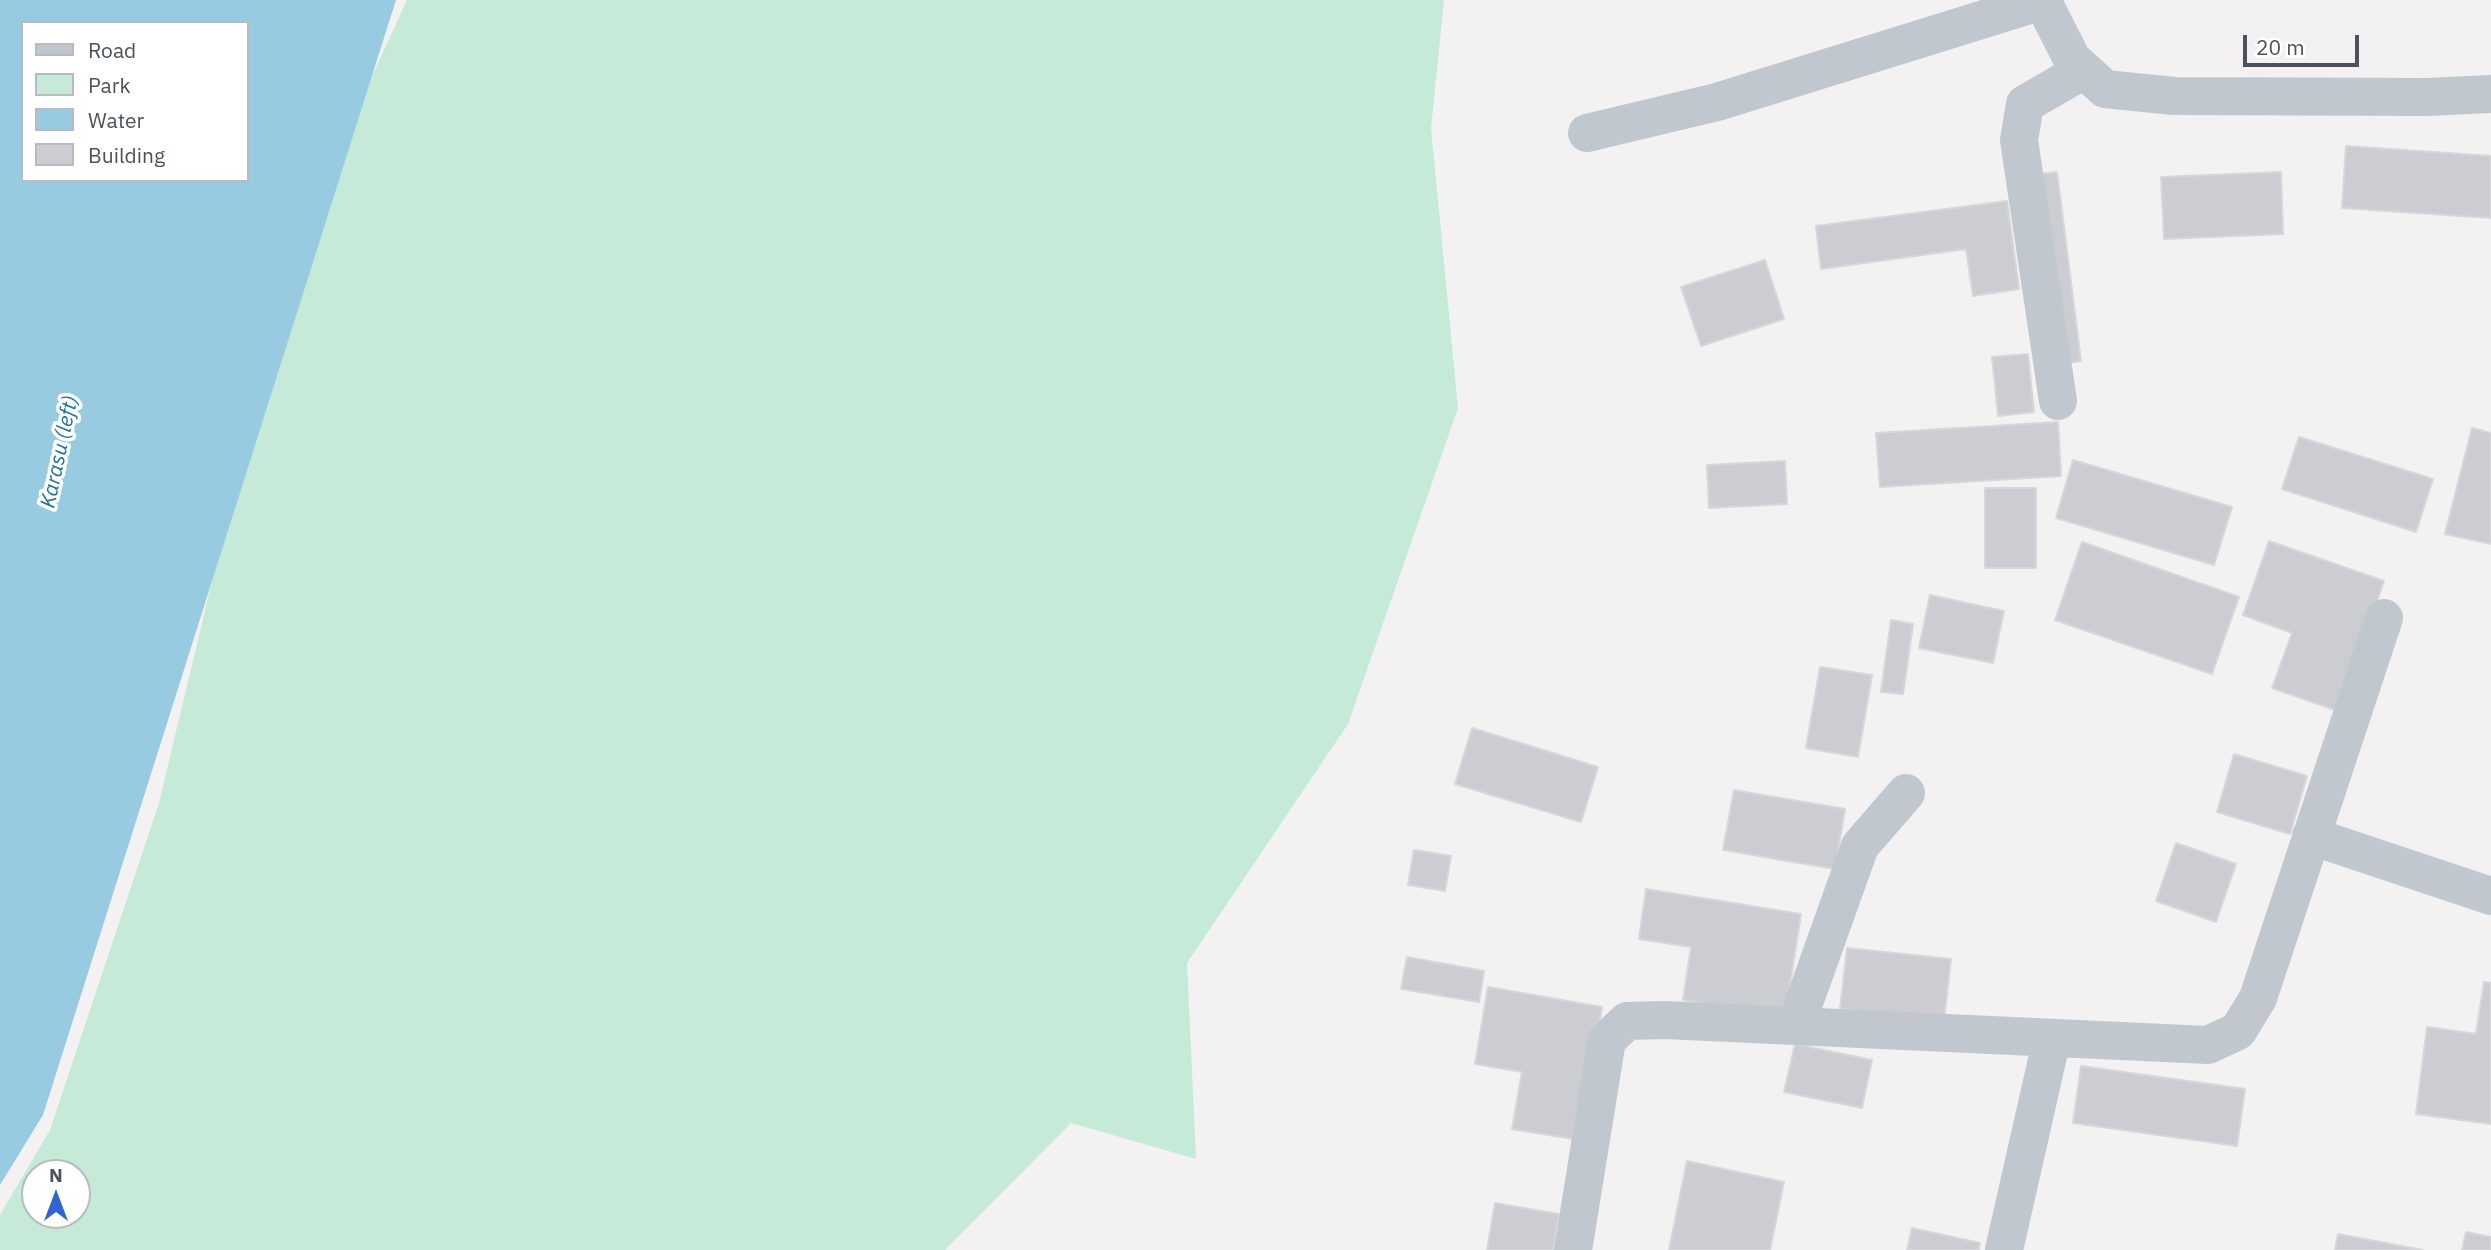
<!DOCTYPE html>
<html>
<head>
<meta charset="utf-8">
<style>
  body { margin:0 }
  #map { position:relative; width:2491px; height:1250px; overflow:hidden; background:#f3f1f1; font-family:"IBM Plex Sans",sans-serif }
  canvas { display:block }
  .legend { position:absolute; left:21px; top:21px; width:228px; height:161px; box-sizing:border-box; background:#fff; border:2px solid #b7babe; margin:0; padding:9px 12px; list-style:none; font-size:21px; color:#4b525c }
  .legend li { display:flex; align-items:center; gap:14px; height:35px }
  .legend b { width:35px; border:2px solid #b7babe }
  .north { position:absolute; left:21px; top:1159px; width:70px; height:70px; box-sizing:border-box; background:#fff; border:2px solid #b7babe; border-radius:50%; rotate:0deg; font-size:19px; font-weight:700; line-height:28px; text-align:center; color:#4b525c }
  .north::after { content:''; display:block; margin:auto; width:24px; height:32px; background:#3064ce; clip-path:polygon(50% 0,100% 100%,50% 72%,0 100%) }
  .scale { position:absolute; left:2243px; top:35px; width:116px; height:32px; box-sizing:border-box; border:4px solid #4b525c; border-top:0; padding-left:9px; font-size:21px; line-height:24px; white-space:nowrap; color:#4b525c; -webkit-text-stroke:5px #fff; paint-order:stroke }
</style>
</head>
<body>
<div id="map">
<canvas width="2491" height="1250"></canvas>
<ul class="legend">
<li><b style="height:9px;background:#c1c7ce"></b>Road</li>
<li><b style="height:19px;background:#c5ead8"></b>Park</li>
<li><b style="height:19px;background:#98cbe2"></b>Water</li>
<li><b style="height:19px;background:#cbcdd3"></b>Building</li>
</ul>
<div class="north">N</div>
<div class="scale">20 m</div>
</div>
<script>
const ctx = document.querySelector('canvas').getContext('2d');
ctx.lineJoin = 'round';
function fill(path, color) { ctx.fillStyle = color; ctx.fill(path, 'evenodd'); }
const toPath = rows => new Path2D(rows.map(r => 'M' + r).join(''));
function strokePath(path, color, width, dash) { ctx.strokeStyle = color; ctx.lineWidth = width; ctx.lineCap = dash ? 'butt' : 'round'; ctx.setLineDash(dash || []); ctx.stroke(path); }
function label(font, color, halo, rows, align = 'center') {
  ctx.font = font + ' "IBM Plex Sans",sans-serif'; ctx.lineWidth = 7; ctx.setLineDash([]); ctx.textBaseline = 'middle'; ctx.strokeStyle = halo; ctx.fillStyle = color; for (const [text, x, y, turn = 0] of rows) {
    ctx.save(); ctx.translate(x, y); ctx.rotate((+turn || 0) * Math.PI / 180); ctx.textAlign = isNaN(turn) ? turn : align; if (halo) ctx.strokeText(text, 0, 0); ctx.fillText(text, 0, 0); ctx.restore();
  }
}
const green = toPath([
  [407,0,1444,0,1431,128,1458,408,1348,724,1187,963,1196,1159,1071,1123,945,1250,0,1250,0,1215,50,1130,159,803,290,255],
  [35,1173,77,1173,77,1215,35,1215]
]);
const water = toPath([
  [0,0,396,0,43,1115,0,1185],
  [23,23,247,23,247,180,23,180]
]);
const building = toPath([
  [2346,146,2491,156,2491,218,2342,208,2346,146],
  [2057,172,2081,361,2058,364,2034,175,2057,172],
  [2281,172,2283,234,2164,239,2161,177,2281,172],
  [2007,201,2019,289,1973,296,1966,249,1821,269,1816,226,2007,201],
  [1765,260,1784,319,1701,346,1681,287,1765,260],
  [2028,354,2034,412,1998,416,1992,357,2028,354],
  [2058,422,2061,476,1880,487,1876,433,2058,422],
  [2472,428,2491,433,2491,544,2445,534,2472,428],
  [2299,437,2433,479,2416,532,2282,489,2299,437],
  [2073,460,2232,507,2214,565,2056,518,2073,460],
  [1785,461,1787,504,1709,508,1707,465,1785,461],
  [1985,488,2036,488,2036,568,1985,568,1985,488],
  [2269,541,2384,581,2338,711,2272,688,2292,633,2243,615,2269,541],
  [2082,542,2239,597,2212,674,2055,620,2082,542],
  [1930,595,2004,611,1993,663,1919,648,1930,595],
  [1891,620,1913,624,1903,694,1881,692,1891,620],
  [1820,667,1872,675,1858,757,1806,748,1820,667],
  [1472,728,1598,767,1581,822,1455,784,1472,728],
  [2234,754,2307,776,2290,834,2217,812,2234,754],
  [1734,790,1845,809,1835,869,1723,850,1734,790],
  [2176,843,2236,864,2216,922,2156,901,2176,843],
  [1414,850,1451,856,1445,891,1408,885,1414,850],
  [1646,889,1801,914,1785,1016,1683,1000,1691,947,1639,939,1646,889],
  [1847,948,1951,959,1944,1020,1840,1009,1847,948],
  [1407,957,1484,971,1479,1002,1401,989,1407,957],
  [2484,982,2491,983,2491,1124,2416,1114,2427,1027,2476,1034,2484,982],
  [1488,987,1602,1007,1579,1140,1512,1129,1522,1072,1475,1064,1488,987],
  [1795,1044,1872,1060,1862,1108,1784,1092,1795,1044],
  [2081,1066,2245,1089,2237,1146,2073,1123,2081,1066],
  [1687,1161,1784,1182,1770,1250,1669,1250,1687,1161],
  [1495,1203,1559,1214,1553,1250,1487,1250,1495,1203],
  [1912,1228,1980,1243,1979,1250,1907,1250,1912,1228],
  [2466,1232,2491,1237,2491,1250,2462,1250,2466,1232],
  [2338,1234,2423,1250,2335,1250,2338,1234]
]);
const minor = toPath([
  [2042,0,2072,59,2105,89,2174,96,2427,97,2491,94],
  [1587,133,1717,102,2042,1],
  [2058,401,2019,140,2025,104,2084,70],
  [2311,836,2491,896],
  [1796,1025,1860,846,1906,793],
  [1573,1250,1607,1040,1627,1021,1665,1020,2208,1045,2238,1031,2258,998,2384,618],
  [2004,1250,2052,1038]
]);
const waterNames = [
  ["Karasu (left)",60,452,-78]
];
fill(green, '#c5ead8');
fill(water, '#98cbe2');
fill(building, '#cbcdd3');
strokePath(building, '#d6d7db', 2);
strokePath(minor, '#c1c7ce', 38);
label('italic 21px', '#1e749c', '#fff', waterNames);
</script>
</body>
</html>
